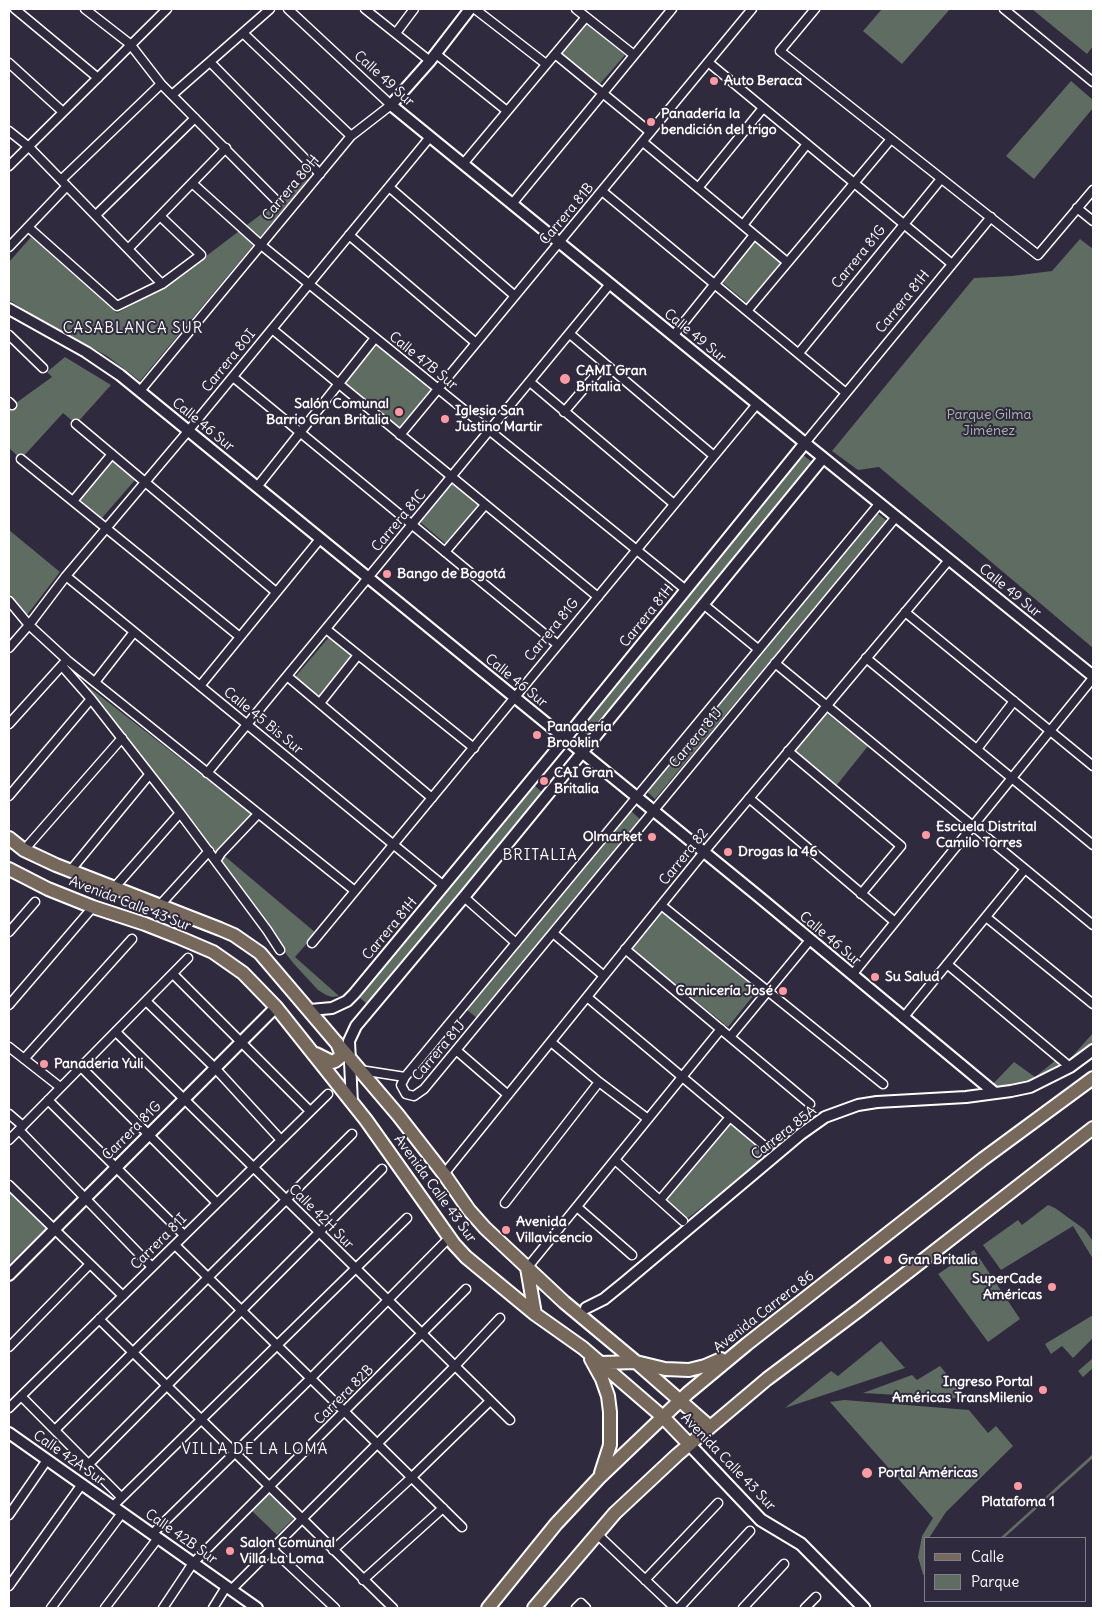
<!DOCTYPE html>
<html>
<head>
<meta charset="utf-8">
<style>
  body { margin:0 }
  #map { position:relative; width:1102px; height:1617px; overflow:hidden; background:#2f2a3d; font-family:Delius,sans-serif }
  canvas { display:block }
  .frame { position:absolute; inset:0; border:10px solid #fff; pointer-events:none }
  .legend { position:absolute; left:924px; top:1537px; width:162px; height:65px; box-sizing:border-box; background:#2f2a3d; border:1px solid #827f8b; margin:0; padding:6px 9px; list-style:none; font-size:15px; color:#fff }
  .legend li { display:flex; align-items:center; gap:10px; height:25px }
  .legend b { width:25px; border:1px solid #827f8b }
</style>
</head>
<body>
<div id="map">
<canvas width="1102" height="1617"></canvas>
<div class="frame"></div>
<ul class="legend">
<li><b style="height:6px;background:#76695c"></b>Calle</li>
<li><b style="height:14px;background:#5f6c61"></b>Parque</li>
</ul>
</div>
<script>
const ctx = document.querySelector('canvas').getContext('2d');
ctx.lineJoin = 'round';
function fill(path, color) { ctx.fillStyle = color; ctx.fill(path, 'evenodd'); }
const toPath = rows => new Path2D(rows.map(r => 'M' + r).join(''));
function strokePath(path, color, width, dash) { ctx.strokeStyle = color; ctx.lineWidth = width; ctx.lineCap = dash ? 'butt' : 'round'; ctx.setLineDash(dash || []); ctx.stroke(path); }
function label(font, color, halo, rows, align = 'center') {
  ctx.font = font + ' Delius,sans-serif'; ctx.lineWidth = 4; ctx.setLineDash([]); ctx.textBaseline = 'middle'; ctx.strokeStyle = halo; ctx.fillStyle = color; for (const [text, x, y, turn = 0] of rows) {
    ctx.save(); ctx.translate(x, y); ctx.rotate((+turn || 0) * Math.PI / 180); ctx.textAlign = isNaN(turn) ? turn : align; if (halo) ctx.strokeText(text, 0, 0); ctx.fillText(text, 0, 0); ctx.restore();
  }
}
const green = toPath([
  [882,9,950,9,902,64,863,31],
  [1032,9,1093,9,1093,46,1087,54],
  [585,22,625,55,599,85,560,53],
  [1071,81,1093,100,1093,108,1034,179,1006,156],
  [310,177,140,381,107,356,41,320,9,300,9,262,31,237,117,313,167,286],
  [1080,239,1093,249,1093,648,879,467,858,470,832,451,974,278,1012,276,1052,271],
  [755,242,781,263,747,303,722,282],
  [375,343,432,388,399,428,343,383],
  [65,357,111,385,76,424,63,413,21,459,9,448,9,408,52,377,47,372],
  [803,455,812,462,590,737,580,729],
  [111,459,135,480,102,518,78,498],
  [452,483,478,505,446,544,420,522],
  [877,513,887,521,655,799,645,790],
  [9,530,60,572,27,615,9,594],
  [329,637,353,656,319,697,295,677],
  [62,666,255,817,221,853,316,933,295,957,339,996,332,997,326,995,318,990,294,964],
  [825,712,868,746,836,786,792,750],
  [534,785,542,792,367,1004,359,997],
  [631,811,641,820,477,1018,467,1010],
  [662,912,758,990,728,1027,632,949],
  [1093,1033,1093,1044,1076,1058,1069,1060],
  [1056,1060,1063,1066,1035,1080,1011,1088,995,1090,989,1088,1014,1062,1035,1077],
  [730,1122,770,1155,688,1218,666,1199],
  [9,1190,46,1228,9,1264],
  [1048,1205,1055,1208,1084,1229,1093,1241,1093,1259,1073,1226,1001,1270,983,1245,1018,1220,1022,1225],
  [974,1250,1020,1319,988,1342,938,1274],
  [1093,1315,1093,1338,1073,1358,1062,1346,1051,1354,1045,1344],
  [881,1341,905,1368,785,1408,831,1371,838,1376],
  [1093,1358,1093,1368,1083,1377,1078,1371],
  [940,1366,967,1399,863,1393,912,1375,917,1380],
  [844,1400,969,1410,988,1433,996,1426,1013,1446,946,1512,929,1538,926,1538,926,1578,923,1574,918,1557,922,1536,933,1518,830,1402],
  [1093,1454,1093,1458,1004,1538,1000,1538],
  [269,1494,294,1518,277,1535,252,1511]
]);
const minor = toPath([
  [15,9,98,78],
  [85,9,130,44,161,84,275,199],
  [365,9,430,61],
  [475,9,546,64],
  [576,9,634,55],
  [815,9,780,51,1038,255,1093,190],
  [1004,9,1093,82],
  [243,33,351,136],
  [396,33,414,9],
  [436,54,507,111],
  [555,54,650,132],
  [210,62,320,174],
  [708,62,952,264],
  [9,63,63,112],
  [172,95,270,9],
  [9,131,29,147,162,284],
  [643,142,787,262],
  [463,164,586,17],
  [9,166,167,9],
  [61,180,161,84],
  [192,183,261,245,686,590],
  [389,187,515,296],
  [698,188,763,108],
  [602,191,846,393],
  [512,204,672,9],
  [1077,208,1093,221],
  [96,215,195,118],
  [743,225,807,144],
  [28,227,117,306,162,284,201,255,160,216],
  [349,235,476,343],
  [9,247,67,186],
  [128,249,226,148],
  [747,311,891,139],
  [272,329,598,597],
  [570,334,714,456],
  [9,335,43,368],
  [673,336,754,235],
  [799,353,941,179],
  [233,377,558,645],
  [530,382,674,504],
  [140,391,351,136,391,105,288,9],
  [9,402,12,405],
  [564,412,605,364],
  [76,424,276,592],
  [400,435,752,9],
  [805,443,991,217],
  [21,459,240,637],
  [257,487,375,338],
  [73,501,112,454],
  [879,504,405,1077,401,1085,406,1094,414,1096,424,1089,896,517],
  [445,552,485,505],
  [66,576,444,886],
  [9,601,29,625,67,660,355,891],
  [703,604,758,649],
  [905,612,1093,766],
  [326,629,474,748],
  [9,648,29,625,66,576,189,430,430,137],
  [866,658,1093,845],
  [775,663,1093,925],
  [62,666,91,699,180,813,267,930,280,950],
  [287,676,432,798],
  [95,682,134,632],
  [200,686,320,539],
  [320,703,358,655],
  [9,724,64,663],
  [977,749,1014,701],
  [788,751,901,846,861,894],
  [207,773,610,284],
  [9,796,91,699],
  [749,798,895,922],
  [24,850,122,738],
  [216,861,221,853,258,814],
  [70,871,149,775],
  [114,888,180,813],
  [464,897,516,943],
  [160,905,209,851],
  [661,905,883,1084],
  [986,917,1093,1004],
  [9,932,35,902],
  [553,933,604,976],
  [312,943,757,404],
  [625,949,810,1104],
  [947,964,1070,1067],
  [173,974,310,1111],
  [852,975,1093,678],
  [587,997,768,1149],
  [146,1001,215,1068,281,1140],
  [9,1005,93,907],
  [903,1018,1025,869],
  [116,1032,510,1420],
  [730,1037,810,940],
  [551,1042,599,1082,648,1119],
  [9,1047,60,1087],
  [456,1050,508,1095],
  [24,1059,132,939],
  [81,1067,217,1203],
  [360,1070,405,1077],
  [48,1100,184,1235],
  [9,1114,23,1126],
  [19,1130,152,1267],
  [9,1140,188,958],
  [615,1160,683,1221],
  [444,1174,704,852,949,560],
  [9,1185,123,1296],
  [660,1200,730,1117],
  [505,1203,599,1082],
  [577,1207,632,1255],
  [175,1245,462,1527],
  [527,1268,721,1029],
  [99,1319,393,1608],
  [9,1347,90,1264],
  [21,1396,121,1497],
  [9,1408,328,1094],
  [55,1430,352,1134],
  [88,1465,382,1169],
  [113,1506,407,1218],
  [9,1515,47,1460],
  [152,1534,310,1379,449,1238],
  [597,1534,675,1608],
  [272,1549,335,1608],
  [333,1550,411,1478,490,1401],
  [363,1580,443,1508],
  [645,1580,718,1503],
  [9,1586,82,1484],
  [231,1590,455,1366,500,1318],
  [51,1608,122,1513],
  [105,1608,158,1538],
  [163,1608,193,1563,466,1289],
  [213,1608,226,1587],
  [576,1608,581,1603,586,1608],
  [679,1608,750,1531],
  [743,1608,784,1564],
  [805,1608,816,1597]
]);
const tertiary = toPath([
  [470,9,430,61,391,105,805,443,1093,676],
  [9,309,86,352,120,375,758,896,995,1093],
  [310,1010,332,1008,347,1001,354,994,565,739,805,443],
  [352,1103,349,1041,356,1026,464,897,823,458],
  [9,1275,276,1007],
  [586,1308,604,1299,625,1282,801,1134,825,1117,858,1105,877,1102,966,1097,1011,1091,1030,1087,1070,1067,1093,1050],
  [9,1433,257,1608]
]);
const secondary = toPath([
  [689,1444,761,1520,801,1544,864,1608]
]);
const primary = toPath([
  [9,838,24,850,56,865,220,929,234,935,260,953,398,1115,444,1174,469,1210,485,1228,564,1302,636,1362,710,1427],
  [9,869,48,889,93,907,145,924,178,937,213,952,243,973,276,1007,366,1120,454,1244,466,1257,535,1314,583,1348,663,1417,689,1444],
  [316,1054,332,1062,335,1061,340,1057,341,1053,337,1043],
  [527,1268,535,1314],
  [591,1359,602,1379,608,1396,610,1412,610,1445,601,1473],
  [600,1363,636,1362,665,1369,689,1370,705,1366,721,1359],
  [488,1608,556,1524,599,1478,688,1393,747,1344,983,1159,1093,1078],
  [534,1608,615,1513,677,1455,767,1379,859,1310,1093,1128]
]);
const markers = [
  [714,81,5,"#ff9aa2"],
  [651,122,5,"#ff9aa2"],
  [565,379,6,"#ff9aa2"],
  [399,412,5,"#ff9aa2"],
  [445,419,5,"#ff9aa2"],
  [387,574,5,"#ff9aa2"],
  [537,735,5,"#ff9aa2"],
  [544,781,5,"#ff9aa2"],
  [926,835,5,"#ff9aa2"],
  [652,837,5,"#ff9aa2"],
  [728,852,5,"#ff9aa2"],
  [875,977,5,"#ff9aa2"],
  [783,991,5,"#ff9aa2"],
  [44,1064,5,"#ff9aa2"],
  [506,1230,5,"#ff9aa2"],
  [888,1260,5,"#ff9aa2"],
  [1052,1287,5,"#ff9aa2"],
  [1043,1390,5,"#ff9aa2"],
  [867,1473,6,"#ff9aa2"],
  [1018,1486,5,"#ff9aa2"],
  [230,1551,5,"#ff9aa2"]
];
const streetNames = [
  ["Calle 49 Sur",384,79,42],
  ["Carrera 80H",291,188,-50],
  ["Carrera 81B",567,214,-50],
  ["Carrera 81G",859,257,-51],
  ["Carrera 81H",903,302,-51],
  ["Calle 49 Sur",695,336,39],
  ["Carrera 80I",229,361,-51],
  ["Calle 47B Sur",423,361,39],
  ["Calle 46 Sur",203,425,39],
  ["Carrera 81C",399,521,-50],
  ["Calle 49 Sur",1010,591,39],
  ["Carrera 81H",647,616,-51],
  ["Carrera 81G",552,630,-51],
  ["Calle 46 Sur",516,681,39],
  ["Calle 45 Bis Sur",263,721,39],
  ["Carrera 81J",696,738,-50],
  ["Carrera 82",684,857,-51],
  ["Avenida Calle 43 Sur",130,904,21],
  ["Carrera 81H",390,929,-50],
  ["Calle 46 Sur",830,939,40],
  ["Carrera 81J",439,1051,-50],
  ["Carrera 81G",132,1131,-45],
  ["Carrera 85A",784,1133,-38],
  ["Avenida Calle 43 Sur",435,1189,54],
  ["Calle 42H Sur",321,1217,45],
  ["Carrera 81I",159,1242,-45],
  ["Avenida Carrera 86",764,1312,-38],
  ["Carrera 82B",344,1395,-45],
  ["Calle 42A Sur",69,1458,35],
  ["Avenida Calle 43 Sur",728,1462,46],
  ["Calle 42B Sur",181,1537,35]
];
const poiNames = [
  ["Auto Beraca",724,81],
  ["Panadería la",661,114],
  ["bendición del trigo",661,130],
  ["CAMI Gran",576,371],
  ["Britalia",576,387],
  ["Salón Comunal",389,404,"right"],
  ["Barrio Gran Britalia",389,420,"right"],
  ["Iglesia San",455,411],
  ["Justino Martir",455,427],
  ["Bango de Bogotá",397,574],
  ["Panadería",547,727],
  ["Brooklin",547,743],
  ["CAI Gran",554,773],
  ["Britalia",554,789],
  ["Escuela Distrital",936,827],
  ["Camilo Torres",936,843],
  ["Olmarket",642,837,"right"],
  ["Drogas la 46",738,852],
  ["Su Salud",885,977],
  ["Carnicería José",773,991,"right"],
  ["Panaderia Yuli",54,1064],
  ["Avenida",516,1222],
  ["Villavicencio",516,1238],
  ["Gran Britalia",898,1260],
  ["SuperCade",1042,1279,"right"],
  ["Américas",1042,1295,"right"],
  ["Ingreso Portal",1033,1382,"right"],
  ["Américas TransMilenio",1033,1398,"right"],
  ["Portal Américas",878,1473],
  ["Platafoma 1",1018,1502,"center"],
  ["Salon Comunal",240,1543],
  ["Villa La Loma",240,1559]
];
const parkNames = [
  ["Parque Gilma",989,415],
  ["Jiménez",989,431]
];
const neighbourhoodNames = [
  ["CASABLANCA SUR",133,329],
  ["BRITALIA",540,856],
  ["VILLA DE LA LOMA",255,1450]
];
fill(green, '#5f6c61');
strokePath(minor, '#fff', 11);
strokePath(tertiary, '#fff', 14);
strokePath(secondary, '#fff', 15);
strokePath(primary, '#fff', 16);
strokePath(minor, '#2f2a3d', 8);
strokePath(tertiary, '#2f2a3d', 10);
strokePath(secondary, '#2f2a3d', 11);
strokePath(primary, '#76695c', 12);
for (const [x, y, r, color] of markers) { const dot = new Path2D(); dot.arc(x, y, r, 0, 2 * Math.PI); ctx.fillStyle = color; ctx.fill(dot); strokePath(dot, '#2f2a3d', 2); }
label('14px', '#fff', '#2f2a3d', streetNames);
label('bold 14px', '#fff', '#2f2a3d', poiNames, 'left');
label('14px', '#afb6b0', '#2f2a3d', parkNames);
ctx.letterSpacing = '1px';
label('15px', '#fff', '#2f2a3d', neighbourhoodNames);
ctx.letterSpacing = '0px';
</script>
</body>
</html>
